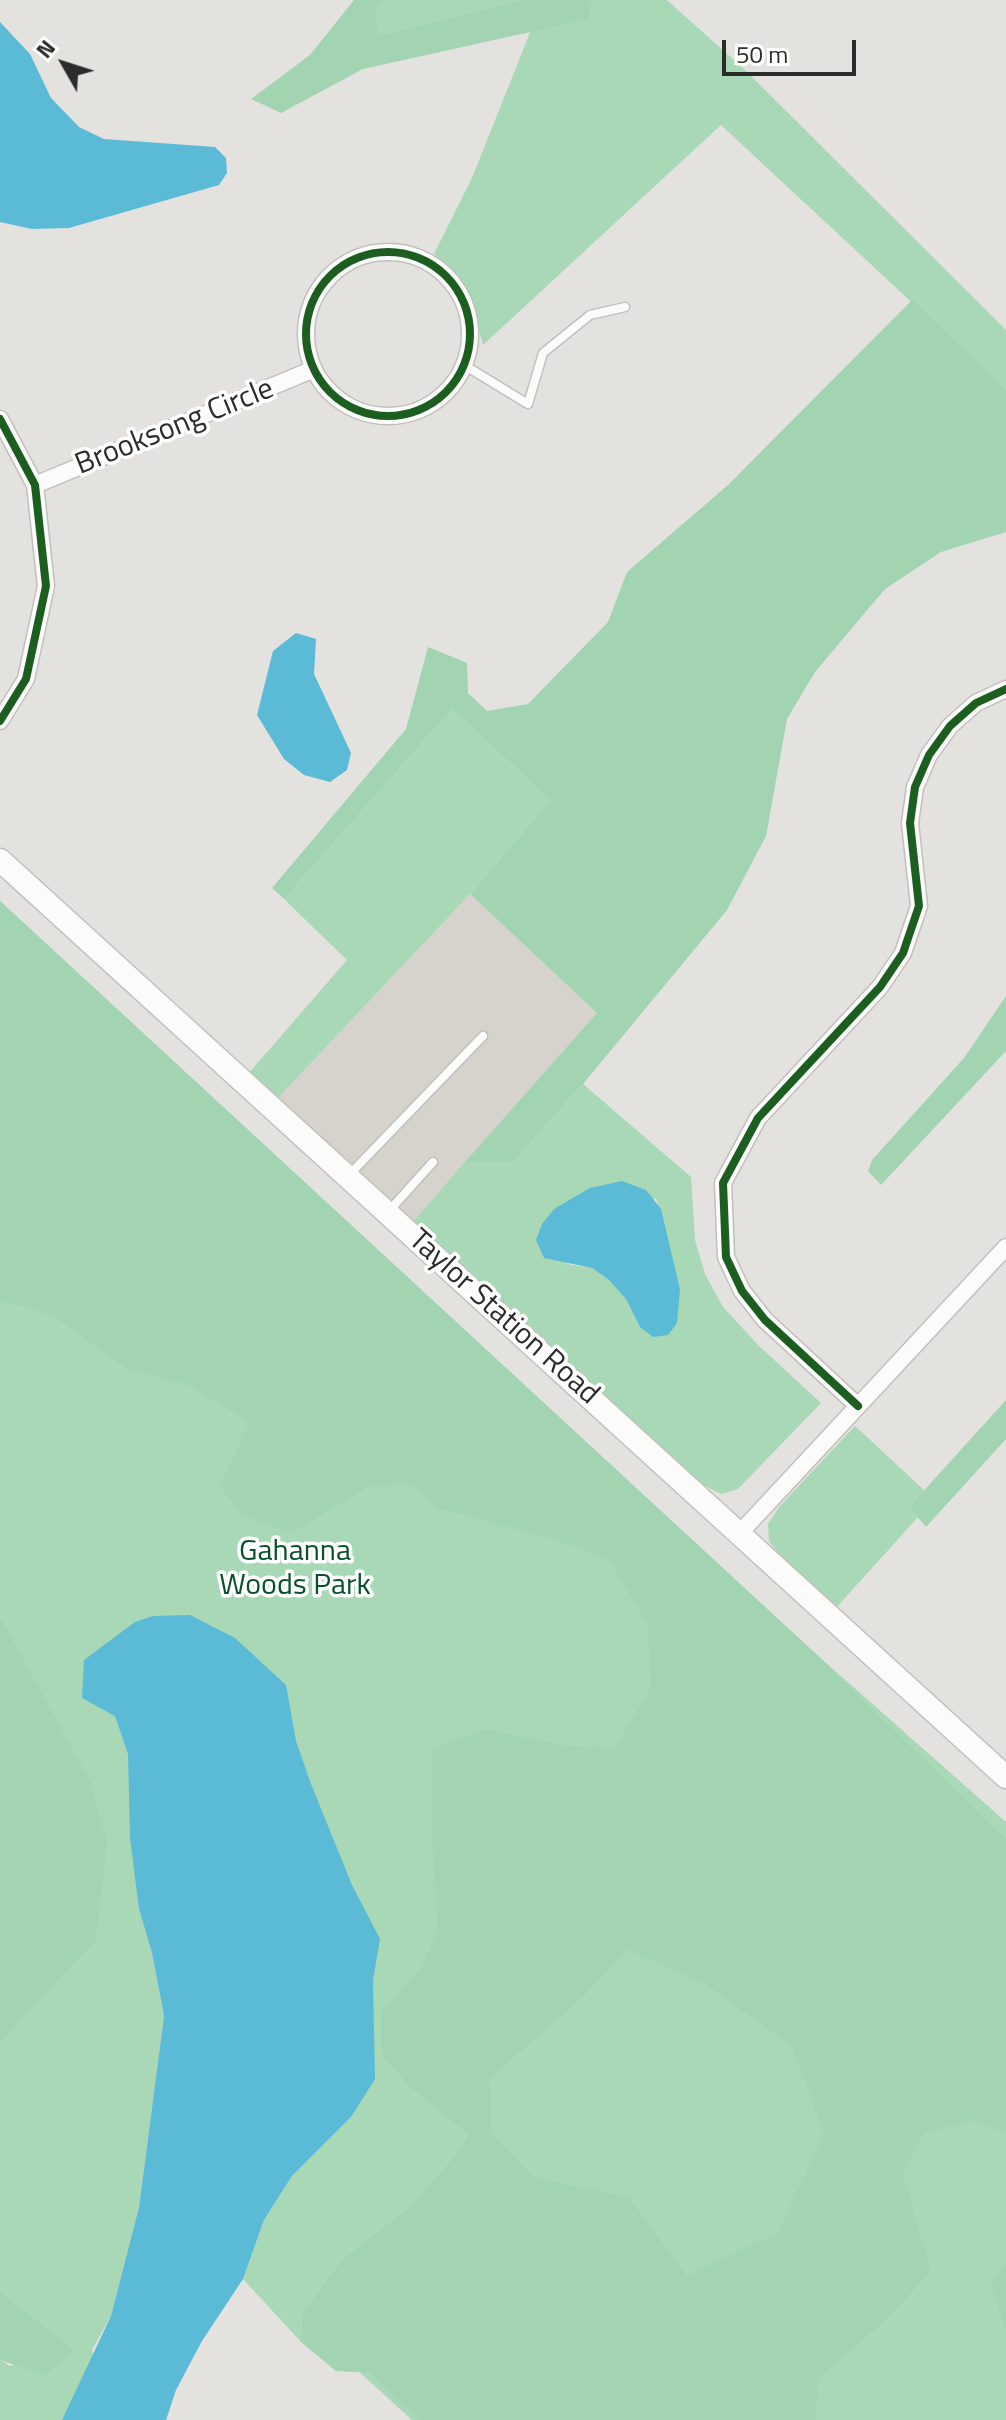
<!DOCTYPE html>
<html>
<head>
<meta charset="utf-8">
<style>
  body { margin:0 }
  #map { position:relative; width:1006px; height:2420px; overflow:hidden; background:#e3e2de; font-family:"Titillium Web",sans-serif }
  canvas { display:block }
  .north { position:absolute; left:24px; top:24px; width:80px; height:80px; -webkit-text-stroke:6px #fff; paint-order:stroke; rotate:309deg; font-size:22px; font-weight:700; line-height:32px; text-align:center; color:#2b2b29 }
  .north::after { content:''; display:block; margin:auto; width:28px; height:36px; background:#2b2b29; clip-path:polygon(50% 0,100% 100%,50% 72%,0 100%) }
  .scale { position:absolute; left:722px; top:40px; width:134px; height:36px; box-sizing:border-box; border:4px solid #2b2b29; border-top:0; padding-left:10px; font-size:24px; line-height:28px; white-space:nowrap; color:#2b2b29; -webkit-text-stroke:6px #fff; paint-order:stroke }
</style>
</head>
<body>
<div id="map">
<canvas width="1006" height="2420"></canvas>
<div class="north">N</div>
<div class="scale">50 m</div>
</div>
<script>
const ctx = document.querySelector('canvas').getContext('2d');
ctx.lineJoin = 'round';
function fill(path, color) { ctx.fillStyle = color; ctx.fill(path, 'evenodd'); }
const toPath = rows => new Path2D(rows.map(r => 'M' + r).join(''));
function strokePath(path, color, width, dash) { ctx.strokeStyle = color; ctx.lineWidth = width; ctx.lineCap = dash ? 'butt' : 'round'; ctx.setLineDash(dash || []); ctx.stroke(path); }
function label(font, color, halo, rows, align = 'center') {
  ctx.font = font + ' "Titillium Web",sans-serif'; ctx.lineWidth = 7; ctx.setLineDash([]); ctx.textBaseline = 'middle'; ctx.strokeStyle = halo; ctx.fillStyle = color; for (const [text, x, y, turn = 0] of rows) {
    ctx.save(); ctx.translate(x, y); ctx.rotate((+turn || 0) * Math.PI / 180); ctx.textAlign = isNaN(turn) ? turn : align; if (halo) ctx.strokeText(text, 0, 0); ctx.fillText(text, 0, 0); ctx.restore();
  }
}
const built = toPath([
  [470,894,597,1013,411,1224,275,1101]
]);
const green = toPath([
  [382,0,523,0,379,37,376,8],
  [587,0,667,0,745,70,1006,330,1006,390,721,125,483,345,472,306,454,273,434,254,472,178,531,30,589,19,591,5],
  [452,709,550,800,470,894,275,1101,248,1074,347,960,284,899],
  [0,901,816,1654,1006,1822,1006,2420,412,2420,313,2330,491,2133,412,2089,467,2132,461,2148,410,2206,342,2259,302,2313,301,2342,243,2279,264,2220,292,2176,351,2117,139,1909,152,1953,164,2016,139,2207,111,2316,92,2350,115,2420,0,2420,0,2360,10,2366,74,2351,0,2291,0,2043,95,1943,0,2006],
  [583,1084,691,1177,695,1240,705,1274,723,1307,759,1346,821,1403,738,1489,721,1494,701,1484,411,1224,465,1162,513,1162],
  [656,1198,680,1289,640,1327,626,1298,609,1280,592,1268,566,1264],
  [855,1426,924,1490,909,1507,918,1517,835,1609,786,1563,769,1541,768,1524,779,1507]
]);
const forest = toPath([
  [354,0,382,0,376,9,379,36,523,0,587,0,591,4,589,19,363,69,281,113,251,99,310,55],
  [912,300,1006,390,1006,532,941,552,885,589,815,672,787,719,766,836,727,910,583,1084,513,1162,465,1162,597,1013,470,894,550,800,452,709,284,899,272,888,406,729,428,647,467,663,468,693,487,711,528,704,608,622,627,572,728,485],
  [0,901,816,1654,1006,1840,1006,2133,976,2120,924,2133,903,2174,931,2272,881,2324,819,2378,815,2420,420,2420,371,2373,336,2371,301,2342,302,2313,342,2259,410,2206,461,2148,467,2133,412,2089,382,2055,381,2012,421,1969,438,1929,432,1836,432,1749,486,1729,567,1746,615,1748,651,1688,648,1624,608,1558,543,1536,437,1508,412,1484,371,1485,291,1533,240,1514,220,1486,250,1422,188,1385,127,1369,54,1316,0,1300],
  [627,1949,707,1985,792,2046,824,2133,778,2233,687,2276,629,2198,535,2178,491,2133,490,2078,584,1996],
  [1006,996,1006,1051,881,1185,868,1171,872,1160,964,1058],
  [1006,1400,1006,1439,926,1527,909,1507],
  [0,1617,91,1783,107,1843,95,1943,0,2043],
  [1006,2263,1006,2330,991,2286],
  [0,2291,75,2351,44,2375,0,2360]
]);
const water = toPath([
  [0,22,30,54,51,98,79,127,104,139,215,147,226,158,227,173,219,185,69,228,32,229,0,222],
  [296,633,316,639,314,674,351,753,347,770,330,782,304,775,284,759,257,715,273,651],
  [622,1181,646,1190,661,1209,680,1289,677,1323,668,1335,653,1337,640,1327,626,1299,609,1280,592,1268,544,1258,536,1240,542,1224,554,1209,590,1188],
  [190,1615,235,1638,286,1685,296,1741,311,1784,352,1885,380,1939,373,1980,375,2079,351,2117,292,2176,264,2220,243,2279,202,2341,176,2390,166,2420,62,2420,111,2316,139,2207,164,2016,152,1953,139,1909,130,1838,128,1754,115,1716,82,1698,84,1660,135,1622,153,1616]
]);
const lane = toPath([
  [464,365,528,404,543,353,590,315,625,307],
  [348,1176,483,1036],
  [388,1212,433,1162]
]);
const street = toPath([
  '306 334a82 82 0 1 1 164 0a82 82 0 1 1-164 0Z',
  [0,419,35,485,46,586,26,679,0,721],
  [35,485,314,369],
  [858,1406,765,1320,742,1291,726,1257,723,1183,758,1118,880,987,903,953,919,906,910,823,915,787,929,755,950,726,976,703,1006,689],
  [739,1534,1006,1247]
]);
const secondary = toPath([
  [0,860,1006,1777]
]);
const cycleway = toPath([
  '306 334a82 82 0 1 1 164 0a82 82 0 1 1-164 0Z',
  [0,419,35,485,46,586,26,679,0,721],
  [858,1406,765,1320,742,1291,726,1257,723,1183,758,1118,880,987,903,953,919,906,910,823,915,787,929,755,950,726,976,703,1006,689]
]);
const streetNames = [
  ["Brooksong Circle",175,428,-22],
  ["Taylor Station Road",503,1318,42]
];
const parkNames = [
  ["Gahanna",295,1553],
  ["Woods Park",295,1587]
];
fill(built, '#d5d3cb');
fill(green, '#a8d8b6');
fill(forest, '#a2d4b2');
fill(water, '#5bbbd7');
strokePath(lane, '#c1c0be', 11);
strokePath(street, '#c1c0be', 19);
strokePath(secondary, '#c1c0be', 25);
strokePath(lane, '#fbfbfa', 8);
strokePath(street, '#fbfbfa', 16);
strokePath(secondary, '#fbfbfa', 22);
strokePath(cycleway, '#1b5e20', 8);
label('30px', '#2b2b29', '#fff', streetNames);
label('30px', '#08512b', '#fff', parkNames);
</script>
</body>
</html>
